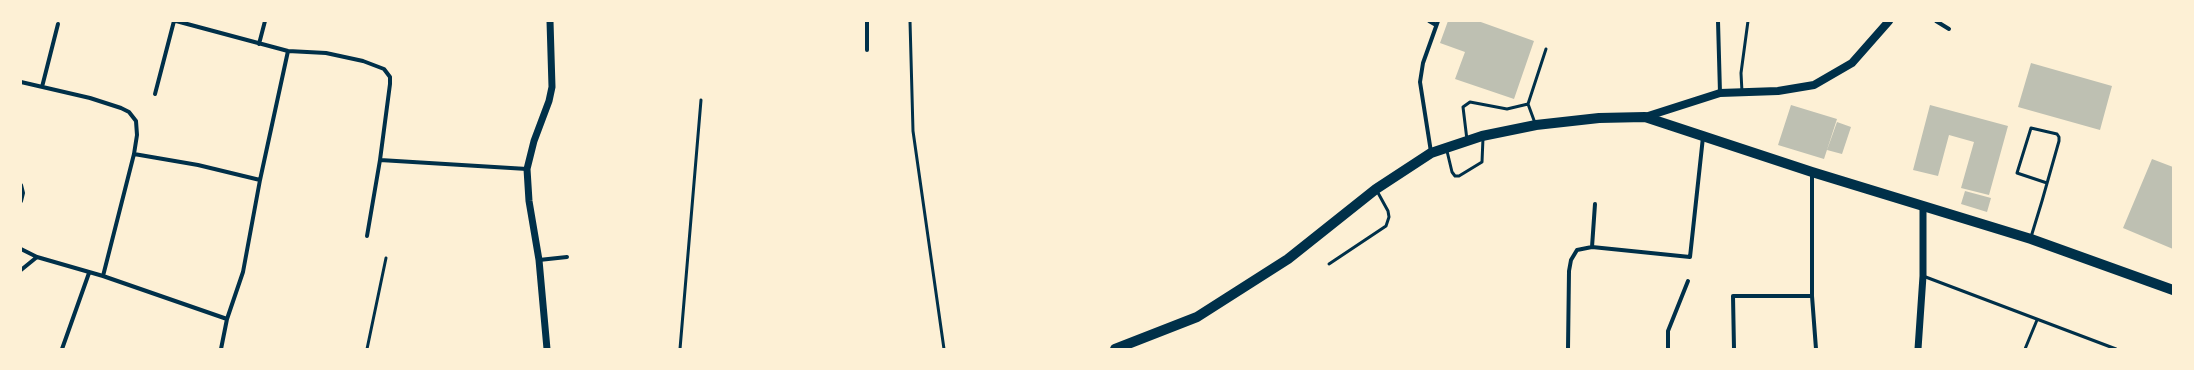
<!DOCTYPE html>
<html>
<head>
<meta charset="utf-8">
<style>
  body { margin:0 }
  #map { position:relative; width:2194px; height:370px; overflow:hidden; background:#fdf0d5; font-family:Overpass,sans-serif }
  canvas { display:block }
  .frame { position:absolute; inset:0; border:22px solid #fdf0d5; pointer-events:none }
</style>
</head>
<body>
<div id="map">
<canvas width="2194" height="370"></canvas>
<div class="frame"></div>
</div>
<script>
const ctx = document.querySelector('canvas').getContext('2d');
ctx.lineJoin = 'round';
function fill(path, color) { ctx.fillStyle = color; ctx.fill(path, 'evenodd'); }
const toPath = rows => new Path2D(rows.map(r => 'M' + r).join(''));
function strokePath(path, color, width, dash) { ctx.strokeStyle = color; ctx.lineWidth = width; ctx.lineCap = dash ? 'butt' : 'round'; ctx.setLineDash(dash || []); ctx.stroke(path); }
const building = toPath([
  [1448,21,1478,21,1534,41,1514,99,1455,79,1465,52,1440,43],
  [2031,63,2112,86,2100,130,2018,107],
  [1791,105,1837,119,1824,159,1778,145],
  [1930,105,2008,126,1989,195,1961,188,1974,142,1949,135,1938,176,1913,170],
  [1837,122,1851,127,1842,154,1827,150],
  [2152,159,2173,167,2173,249,2123,228],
  [1965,191,1991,198,1987,212,1961,204]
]);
const service = toPath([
  [910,21,913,131,944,349],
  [1742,92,1741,73,1748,21],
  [1528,104,1535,123],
  [1467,140,1463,107,1470,102,1507,109,1528,104,1546,49],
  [1447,151,1452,172,1455,176,1459,176,1482,162,1483,138],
  [2031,237,2042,201,2059,141,2059,137,2057,134,2031,128,2017,173,2047,183],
  [1329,264,1386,226,1389,217,1388,211,1377,191],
  [1923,276,2116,349],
  [367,349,386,258],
  [680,349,701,100],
  [2025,349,2037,320]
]);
const minor = toPath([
  [176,21,288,51,326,53,363,61,384,69,390,77,390,84,380,160,527,169],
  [1429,21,1436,25],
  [1718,21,1720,93],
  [1936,21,1949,29],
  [259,44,265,21],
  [867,50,867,21],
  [21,82,90,98,121,108,129,112,136,121,137,135,134,154,103,276],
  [42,87,58,24],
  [155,94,174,21],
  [1431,152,1420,82,1423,63,1438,21],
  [134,154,198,165,260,180],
  [1812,172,1812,296,1816,349],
  [21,185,23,193,21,201],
  [367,236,380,160],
  [1592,247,1595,204],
  [21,249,37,257],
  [539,260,567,257],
  [21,270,37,257,103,276,227,319],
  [62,349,89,273],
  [221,349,227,319,243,272,260,180,288,51],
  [1568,349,1569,271,1571,260,1577,250,1592,247,1690,257,1703,137],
  [1668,349,1668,331,1688,281],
  [1734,349,1733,296,1812,296]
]);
const tertiary = toPath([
  [547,349,539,260,529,201,527,169,534,141,549,101,552,87,550,21],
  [1918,349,1923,276,1923,206]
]);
const secondary = toPath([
  [1645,117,1720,93,1778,91,1814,85,1852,63,1889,21]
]);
const primary = toPath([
  [1115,349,1197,317,1288,259,1376,189,1431,153,1482,136,1536,125,1599,118,1645,117,1812,172,2031,239,2173,290]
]);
fill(building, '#bec0b2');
strokePath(service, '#003049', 3);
strokePath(minor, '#003049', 4);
strokePath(tertiary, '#003049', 7);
strokePath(secondary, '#003049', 8);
strokePath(primary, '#003049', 10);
</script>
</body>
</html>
